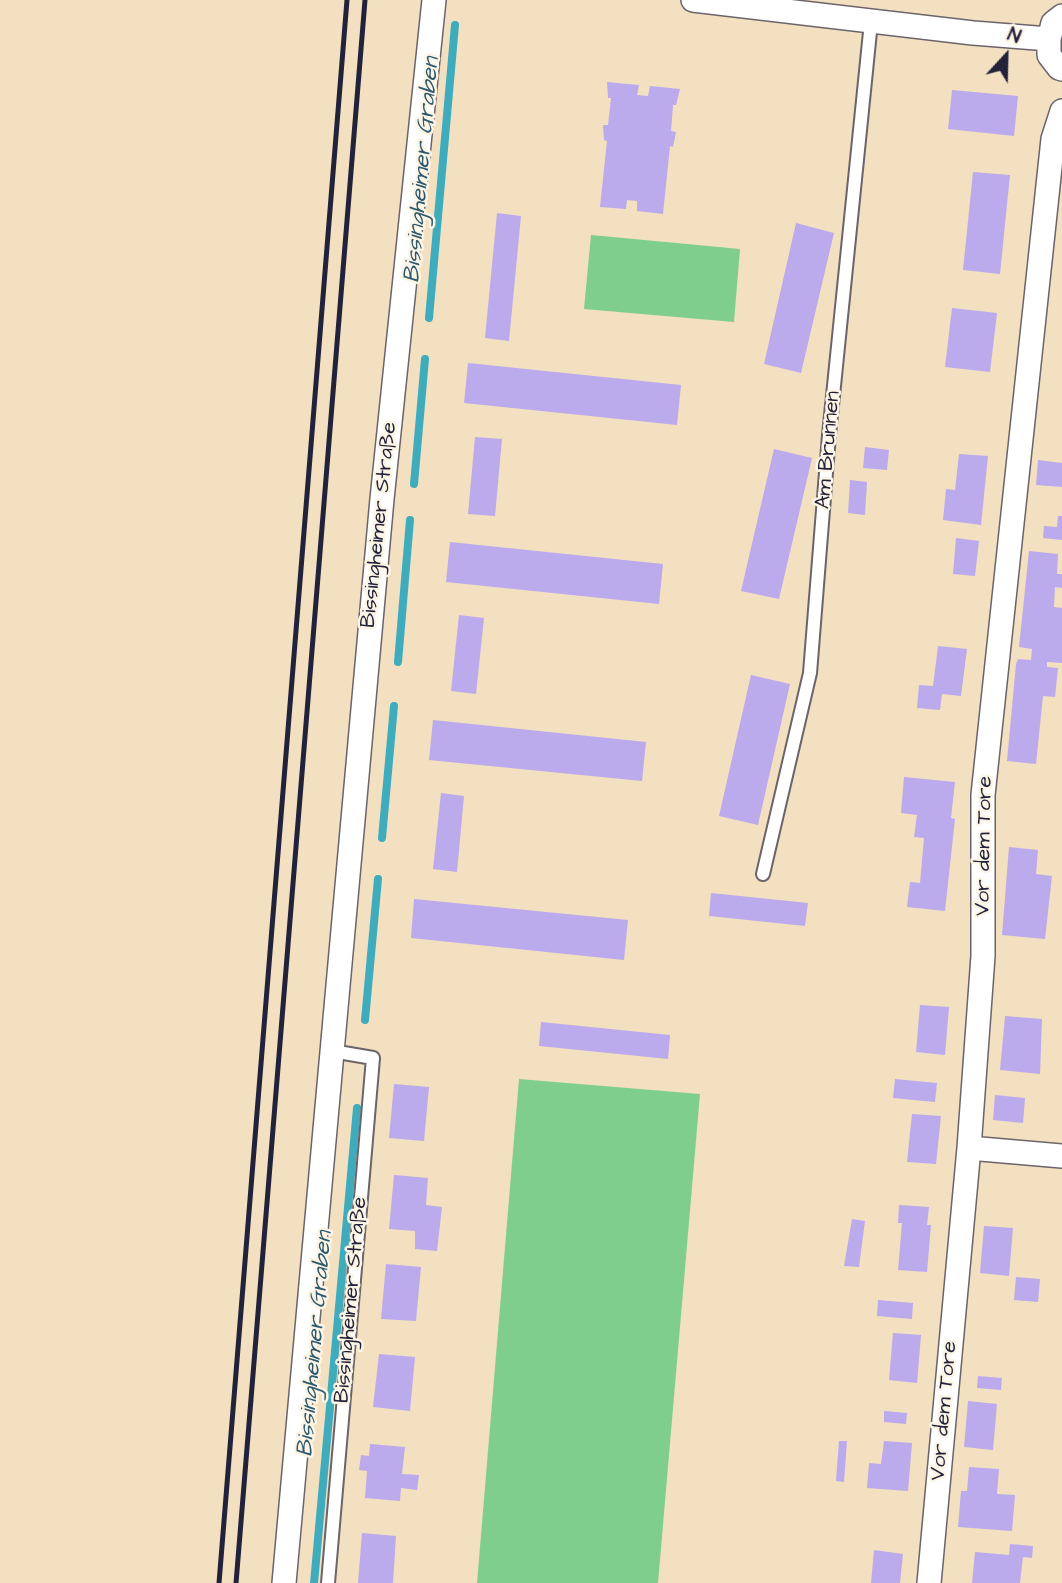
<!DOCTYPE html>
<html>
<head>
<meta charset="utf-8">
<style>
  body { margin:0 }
  #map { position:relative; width:1062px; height:1583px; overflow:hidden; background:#f2e0c1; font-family:"Architects Daughter",sans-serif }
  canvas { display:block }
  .north { position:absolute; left:971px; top:21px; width:70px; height:70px; -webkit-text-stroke:5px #fcf5e5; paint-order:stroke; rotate:22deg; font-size:19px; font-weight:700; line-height:28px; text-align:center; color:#22223b }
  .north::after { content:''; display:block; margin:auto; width:24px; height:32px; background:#22223b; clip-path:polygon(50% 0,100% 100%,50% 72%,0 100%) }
</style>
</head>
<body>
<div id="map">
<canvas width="1062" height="1583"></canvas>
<div class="north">N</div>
</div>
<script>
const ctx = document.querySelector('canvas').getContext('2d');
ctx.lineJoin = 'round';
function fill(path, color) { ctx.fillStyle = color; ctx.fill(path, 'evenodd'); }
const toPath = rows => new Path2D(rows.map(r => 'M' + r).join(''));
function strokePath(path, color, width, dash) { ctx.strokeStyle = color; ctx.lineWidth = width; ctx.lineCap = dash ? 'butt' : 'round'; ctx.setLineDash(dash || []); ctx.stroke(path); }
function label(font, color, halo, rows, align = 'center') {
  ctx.font = font + ' "Architects Daughter",sans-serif'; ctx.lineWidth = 5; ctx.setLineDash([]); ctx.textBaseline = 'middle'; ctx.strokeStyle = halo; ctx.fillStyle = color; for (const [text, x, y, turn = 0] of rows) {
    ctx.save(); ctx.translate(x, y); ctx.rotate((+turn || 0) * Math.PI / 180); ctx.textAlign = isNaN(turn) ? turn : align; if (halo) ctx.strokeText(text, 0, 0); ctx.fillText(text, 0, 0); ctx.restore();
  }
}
const green = toPath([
  [591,235,740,249,734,322,584,309],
  [519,1079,700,1094,658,1583,477,1583]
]);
const stream = toPath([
  [429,318,455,25],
  [414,484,425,359],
  [398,662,410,520],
  [382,838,394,706],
  [365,1020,378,879],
  [314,1583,357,1108]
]);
const building = toPath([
  [607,82,639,85,637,95,648,96,650,86,680,89,676,105,673,105,671,131,676,132,673,147,670,146,663,214,637,211,637,201,627,200,626,209,600,207,607,141,604,140,603,125,608,125,611,98,608,98],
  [952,90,1018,96,1014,136,948,129],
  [973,172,1010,175,1000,274,963,270],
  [497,213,521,216,509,341,485,338],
  [796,223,834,233,801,373,764,364],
  [952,308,997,313,990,372,945,367],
  [468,363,681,385,677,425,464,403],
  [475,437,502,439,495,516,468,514],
  [865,447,889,450,887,470,863,468],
  [774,449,812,458,779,599,741,591],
  [959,454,988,456,981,525,943,520,946,489,955,490],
  [1038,460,1062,463,1062,487,1036,485],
  [850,480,867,482,865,515,848,513],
  [1058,516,1062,516,1062,540,1043,538,1044,526,1057,527],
  [956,538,979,541,975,576,953,574],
  [450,542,663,564,659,604,446,582],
  [1029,551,1058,554,1057,574,1062,574,1062,588,1055,587,1054,607,1062,608,1062,663,1047,662,1047,667,1058,668,1055,697,1043,696,1036,764,1007,761,1016,664,1018,659,1031,660,1032,649,1019,647],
  [459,615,484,618,476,694,451,691],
  [938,646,967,649,961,696,942,694,940,710,917,708,919,685,933,686],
  [751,675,790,684,758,825,719,816],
  [433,720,646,742,642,781,429,760],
  [904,777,955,782,951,818,955,819,945,911,907,907,910,882,920,883,924,838,914,837,917,815,901,813],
  [441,793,464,796,457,872,433,869],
  [1009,847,1038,850,1036,874,1052,876,1045,939,1002,935],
  [711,893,808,903,805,926,709,916],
  [414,899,628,920,624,960,411,938],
  [920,1005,949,1007,945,1055,916,1052],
  [1005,1016,1042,1019,1040,1074,1000,1070],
  [541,1022,670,1035,668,1059,539,1046],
  [895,1079,937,1083,935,1102,893,1098],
  [394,1084,429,1087,424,1141,389,1138],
  [995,1095,1025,1098,1023,1123,993,1120],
  [912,1114,941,1116,936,1164,907,1162],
  [394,1175,428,1178,426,1205,442,1207,437,1251,415,1249,415,1231,389,1229],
  [899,1205,929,1207,927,1225,931,1225,927,1272,898,1270,902,1223,898,1223],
  [852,1219,865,1221,859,1267,844,1266],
  [984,1226,1013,1228,1009,1276,980,1273],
  [386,1264,421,1267,416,1321,381,1319],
  [1016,1277,1040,1279,1038,1302,1014,1300],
  [878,1300,913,1303,912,1319,877,1316],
  [893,1333,921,1335,917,1383,889,1380],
  [379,1354,415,1357,410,1411,373,1407],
  [978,1376,1002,1378,1001,1390,977,1388],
  [968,1401,997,1404,993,1450,964,1447],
  [884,1411,907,1413,906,1424,884,1422],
  [839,1441,847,1441,844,1482,836,1481],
  [884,1441,912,1443,908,1491,867,1488,869,1463,881,1464],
  [370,1444,405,1447,402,1474,419,1475,417,1490,401,1488,400,1501,365,1498,367,1471,359,1470,361,1455,369,1456],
  [969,1467,999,1469,997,1494,1015,1495,1012,1531,958,1527,961,1491,967,1491],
  [362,1533,396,1536,393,1583,358,1583],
  [1010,1544,1033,1546,1032,1558,1023,1557,1020,1583,972,1583,975,1552,1009,1555],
  [874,1550,903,1554,900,1583,871,1583]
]);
const service = toPath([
  [763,874,810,673,829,435,871,22],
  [328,1583,373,1058,332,1051]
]);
const minor = toPath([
  [693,0,973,33,1049,39],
  [1062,16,1053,23,1049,39,1049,55,1059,68,1062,69],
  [969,1148,1062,1156],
  [284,1583,382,499,434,0],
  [929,1583,969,1148,983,956,983,795,1053,139,1062,111]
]);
const rail = toPath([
  [219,1583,347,0],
  [236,1583,365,0]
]);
const streetNames = [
  ["Am Brunnen",829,450,-85],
  ["Bissingheimer Straße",380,525,-84],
  ["Vor dem Tore",985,846,-89],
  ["Bissingheimer Straße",352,1300,-85],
  ["Vor dem Tore",945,1411,-85]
];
const waterNames = [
  ["Bissingheimer Graben",423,170,-85],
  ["Bissingheimer Graben",316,1344,-85]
];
fill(green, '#7fce8e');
strokePath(stream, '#3eacbc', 8);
fill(building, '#bbaaec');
strokePath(service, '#6b646a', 16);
strokePath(minor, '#6b646a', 26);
strokePath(service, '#fff', 12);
strokePath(minor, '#fff', 23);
strokePath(rail, '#22223b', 5);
label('21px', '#22223b', '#fcf5e5', streetNames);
label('italic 23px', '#2d596f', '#fcf5e5', waterNames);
</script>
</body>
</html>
